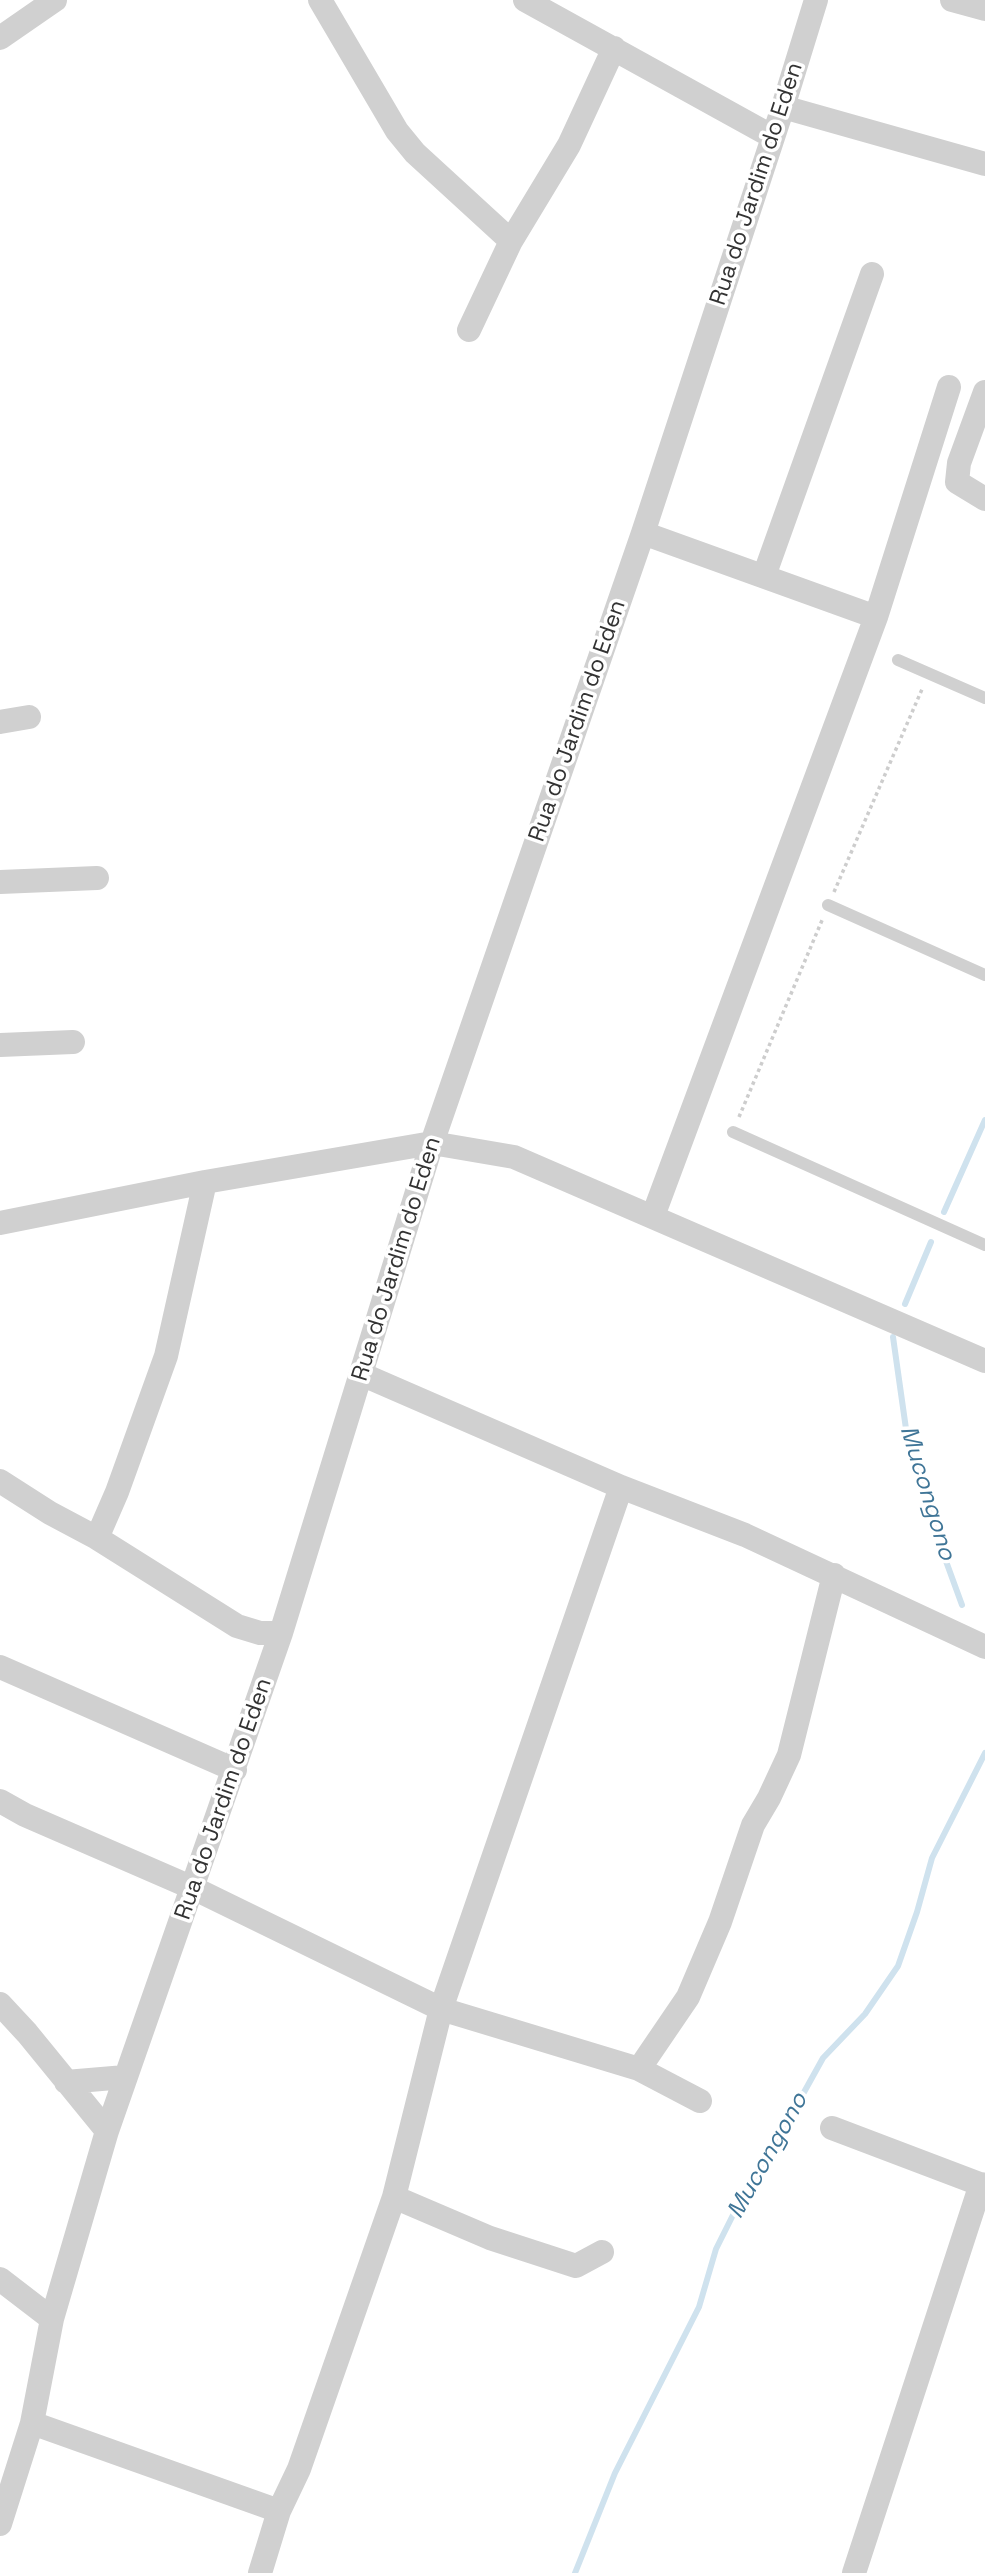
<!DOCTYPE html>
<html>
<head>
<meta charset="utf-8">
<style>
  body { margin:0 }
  canvas { display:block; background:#fff }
</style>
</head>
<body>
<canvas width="985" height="2573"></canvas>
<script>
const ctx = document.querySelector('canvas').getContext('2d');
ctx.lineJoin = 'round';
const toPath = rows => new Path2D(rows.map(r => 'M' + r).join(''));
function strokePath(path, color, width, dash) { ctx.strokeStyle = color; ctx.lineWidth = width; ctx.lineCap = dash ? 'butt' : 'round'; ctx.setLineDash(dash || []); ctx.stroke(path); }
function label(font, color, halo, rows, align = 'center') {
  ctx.font = font + ' "Space Grotesk",sans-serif'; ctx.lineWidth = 7; ctx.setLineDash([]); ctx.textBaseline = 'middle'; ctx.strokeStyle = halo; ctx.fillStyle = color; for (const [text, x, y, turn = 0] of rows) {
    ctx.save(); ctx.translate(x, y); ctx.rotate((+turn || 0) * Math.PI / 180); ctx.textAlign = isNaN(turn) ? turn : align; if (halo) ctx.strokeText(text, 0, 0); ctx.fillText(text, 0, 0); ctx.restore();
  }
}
const stream = toPath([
  [944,1212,985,1120],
  [905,1304,931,1242],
  [893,1337,908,1443,939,1542,962,1605],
  [575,2573,615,2473,699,2307,716,2249,744,2193,778,2139,823,2058,865,2014,898,1966,917,1912,932,1858,985,1753]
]);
const path = toPath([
  [834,892,923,687],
  [739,1117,823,918]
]);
const lane = toPath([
  [898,660,985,698],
  [828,905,985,975],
  [733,1132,985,1245]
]);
const street = toPath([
  [320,0,397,131,415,153,511,241],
  [525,0,773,137],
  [952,0,985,9],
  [0,38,55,0],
  [783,107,985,164],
  [469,330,511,241,569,145,614,48],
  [985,392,959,463,957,482,985,499],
  [643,533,876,617],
  [764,576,872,274],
  [0,722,29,717],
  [0,882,97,878],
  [0,1045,73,1042],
  [653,1216,876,617,949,387],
  [0,1223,205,1182,432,1143,514,1157,985,1361],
  [361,1374,621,1487,745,1535,985,1647],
  [0,1481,50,1513,97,1538,117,1492,166,1356,205,1182],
  [97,1538,237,1626,260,1633,281,1633],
  [0,1667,235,1770],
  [0,1801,25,1815,193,1888,441,2009,639,2069,700,2101],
  [0,2004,27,2033,107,2131],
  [639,2069,688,1997,720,1922,753,1825,769,1798,789,1755,834,1575],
  [66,2082,125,2077],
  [832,2128,985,2186],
  [394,2197,490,2238,576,2266,602,2252],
  [0,2279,52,2319],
  [32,2423,279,2511],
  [0,2524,32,2423,52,2319,107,2131,281,1633,432,1143,643,533,783,107,816,0],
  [260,2573,279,2511,299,2469,394,2197,441,2009,621,1487],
  [854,2573,981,2184]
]);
const streetNames = [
  ["Rua do Jardim do Eden",757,184,-72],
  ["Rua do Jardim do Eden",578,721,-71],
  ["Rua do Jardim do Eden",397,1259,-73],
  ["Rua do Jardim do Eden",224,1799,-71]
];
const waterNames = [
  ["Mucongono",927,1493,73],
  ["Mucongono",768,2156,-61]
];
strokePath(stream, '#cfe2ee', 6);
strokePath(path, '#cdcdcd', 3.5, [3.5, 3.5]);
strokePath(lane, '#d0d0d0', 12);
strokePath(street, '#d0d0d0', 24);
label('23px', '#333', '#fff', streetNames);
label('italic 24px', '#3f7597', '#fff', waterNames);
</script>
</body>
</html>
